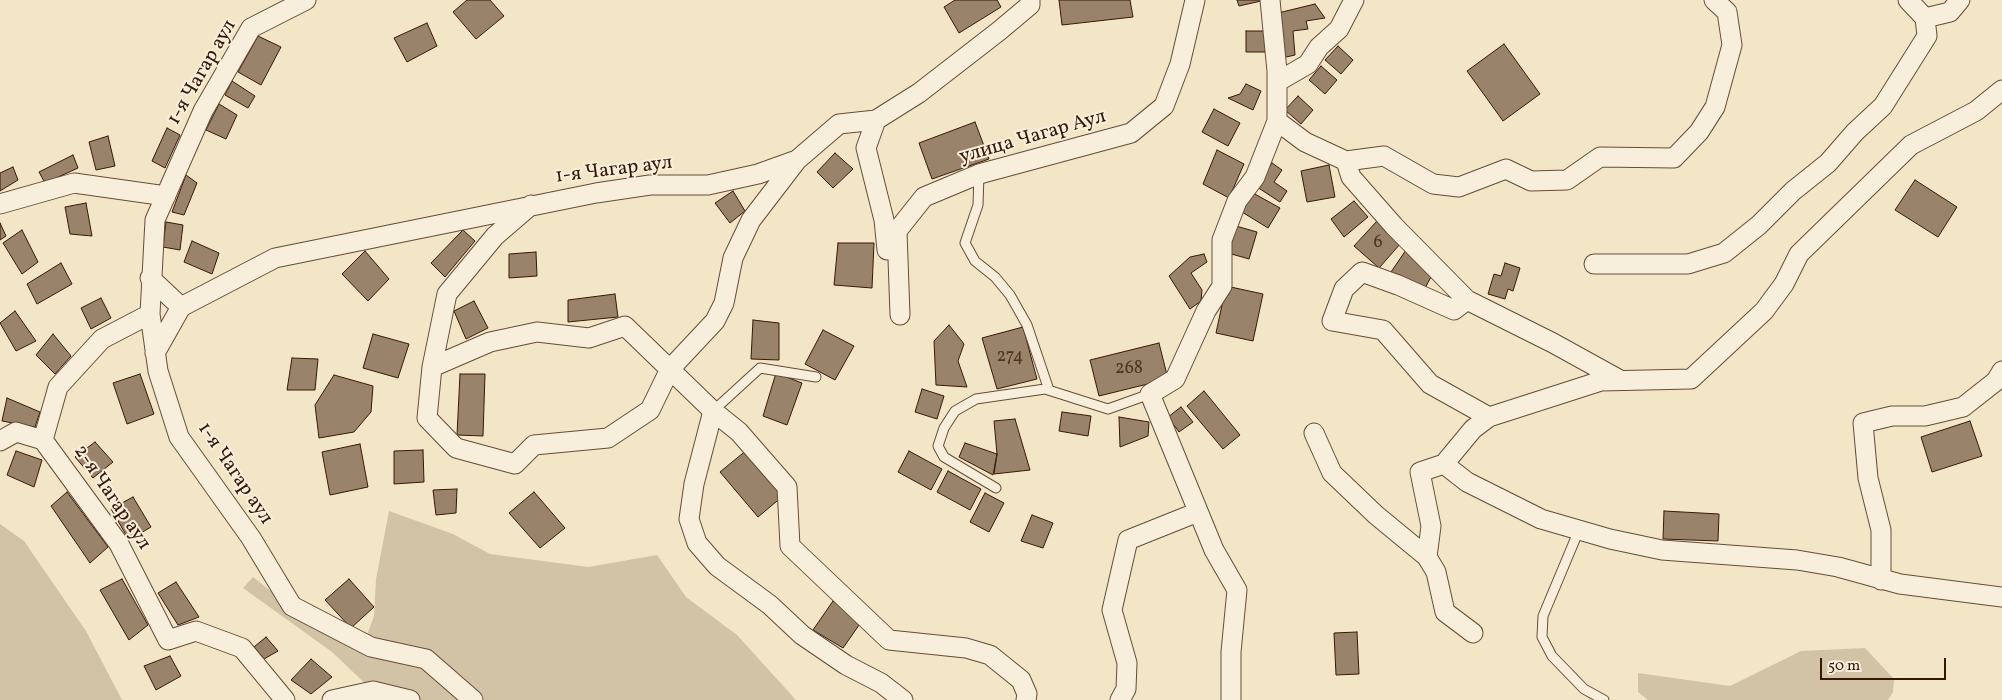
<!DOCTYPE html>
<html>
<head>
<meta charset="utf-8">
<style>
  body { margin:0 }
  #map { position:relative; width:2002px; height:700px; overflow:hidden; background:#f3e6c7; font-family:Vollkorn,serif }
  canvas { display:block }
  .scale { position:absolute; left:1820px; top:658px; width:126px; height:22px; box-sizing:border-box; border:2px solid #371807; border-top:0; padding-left:6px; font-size:15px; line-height:18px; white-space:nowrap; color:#371807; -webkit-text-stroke:4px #f7efdb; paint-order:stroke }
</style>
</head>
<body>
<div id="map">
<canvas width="2002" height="700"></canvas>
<div class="scale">50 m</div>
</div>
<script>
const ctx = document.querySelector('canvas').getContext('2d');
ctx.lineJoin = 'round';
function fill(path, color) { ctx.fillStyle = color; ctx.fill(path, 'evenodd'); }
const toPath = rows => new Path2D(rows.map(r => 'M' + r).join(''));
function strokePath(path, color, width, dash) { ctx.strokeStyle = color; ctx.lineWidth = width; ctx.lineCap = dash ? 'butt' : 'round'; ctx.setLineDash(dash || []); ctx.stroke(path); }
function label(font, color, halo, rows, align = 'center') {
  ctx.font = font + ' Vollkorn,serif'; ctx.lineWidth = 4; ctx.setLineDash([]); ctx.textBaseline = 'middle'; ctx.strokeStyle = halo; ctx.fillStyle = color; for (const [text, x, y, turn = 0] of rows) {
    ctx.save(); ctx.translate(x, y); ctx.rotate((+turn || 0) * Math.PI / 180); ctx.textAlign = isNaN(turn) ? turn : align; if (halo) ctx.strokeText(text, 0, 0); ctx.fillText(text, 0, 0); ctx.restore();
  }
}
const green = toPath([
  [389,511,453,534,490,554,588,567,657,555,686,597,737,635,796,700,354,700,372,690,332,652,243,588,253,577,301,615,364,643,374,616,376,579],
  [0,524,24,541,86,631,122,700,0,700],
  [1865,648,1894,679,1893,692,1888,700,1648,700,1638,692,1638,673,1730,686,1801,651]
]);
const building = toPath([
  [467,0,490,0,504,16,476,39,453,12,467,0],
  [955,0,997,0,1001,7,959,33,944,7,955,0],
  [1059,0,1130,0,1133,17,1062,25,1059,0],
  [1237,0,1261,0,1261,1,1239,6,1237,0],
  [1315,4,1325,18,1306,21,1308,29,1293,31,1295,55,1282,58,1278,13,1315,4],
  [427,23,437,46,407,62,394,38,427,23],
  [1246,31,1266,31,1266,52,1246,52,1246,31],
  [258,36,281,47,261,85,238,72,258,36],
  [1504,44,1540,94,1503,121,1467,71,1504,44],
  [1338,46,1353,60,1341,74,1325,60,1338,46],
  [1321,66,1337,80,1325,94,1309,80,1321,66],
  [232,81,255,96,248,108,225,95,232,81],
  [1246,84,1261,91,1253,110,1228,98,1240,94,1246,84],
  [1298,96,1313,110,1301,124,1285,110,1298,96],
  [219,104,237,115,226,139,206,130,219,104],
  [1214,109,1240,123,1228,146,1202,132,1214,109],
  [975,122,989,159,932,179,919,143,975,122],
  [167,128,180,135,165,168,152,161,167,128],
  [108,136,115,166,96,170,89,142,108,136],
  [1217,150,1244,164,1229,198,1203,184,1217,150],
  [835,153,853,169,833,188,817,172,835,153],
  [73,155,78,168,45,183,39,172,73,155],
  [1272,163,1282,170,1274,182,1287,191,1280,202,1257,187,1272,163],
  [1329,165,1335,197,1307,202,1301,171,1329,165],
  [13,167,18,180,0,191,0,173,13,167],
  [186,175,197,183,184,215,172,212,186,175],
  [1915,180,1957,207,1938,237,1895,210,1915,180],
  [733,191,745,211,730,223,715,203,733,191],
  [1253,193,1280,208,1268,228,1242,212,1253,193],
  [1354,201,1368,217,1344,237,1331,219,1354,201],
  [86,203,92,236,70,234,65,207,86,203],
  [1377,221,1401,243,1379,268,1354,246,1377,221],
  [166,222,183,225,180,250,163,247,166,222],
  [0,223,6,236,0,240,0,223],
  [1236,226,1257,232,1249,259,1228,253,1236,226],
  [22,230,38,262,22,274,3,243,22,230],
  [463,230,475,241,445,277,431,263,463,230],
  [192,241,219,253,212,274,184,262,192,241],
  [838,243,874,243,872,288,834,285,838,243],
  [1406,250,1431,277,1424,290,1391,272,1406,250],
  [365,251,389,279,368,301,342,274,365,251],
  [536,252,537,276,509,278,509,254,536,252],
  [1204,254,1207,262,1191,273,1202,290,1201,301,1190,309,1169,276,1190,257,1204,254],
  [61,263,72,284,37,304,27,284,61,263],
  [1505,263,1520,268,1513,291,1508,289,1505,299,1488,294,1494,274,1501,276,1505,263],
  [1226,286,1263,294,1253,341,1216,333,1226,286],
  [615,294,618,317,568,322,568,300,615,294],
  [101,298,111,318,91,329,81,308,101,298],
  [474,301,488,328,466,339,454,311,474,301],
  [15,311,36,341,16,351,0,323,15,311],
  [753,320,779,323,779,360,751,359,753,320],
  [949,325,964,344,958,361,967,387,936,385,934,341,949,325],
  [1023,327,1037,379,997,389,982,338,1023,327],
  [823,330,854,346,835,380,805,364,823,330],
  [53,334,71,356,55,374,36,355,53,334],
  [373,334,409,344,398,378,363,368,373,334],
  [1159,343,1168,379,1099,396,1090,360,1159,343],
  [292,358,318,359,315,390,287,390,292,358],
  [776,373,802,383,787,425,763,416,776,373],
  [140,374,154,414,127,424,113,383,140,374],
  [460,374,485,374,483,436,457,435,460,374],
  [334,375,373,386,371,412,354,432,319,438,315,405,334,375],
  [922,389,944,396,937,419,915,412,922,389],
  [1204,391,1240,435,1223,449,1187,406,1204,391],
  [7,398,40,412,35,427,2,421,7,398],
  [1181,407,1193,422,1179,432,1168,417,1181,407],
  [1062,412,1091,416,1088,436,1059,431,1062,412],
  [1119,417,1149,422,1148,436,1120,447,1119,417],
  [1015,419,1030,470,994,474,997,454,994,421,1015,419],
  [1970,421,1982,456,1932,472,1921,437,1970,421],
  [95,442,113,462,93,478,75,457,95,442],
  [965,443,997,454,993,475,959,457,965,443],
  [360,444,368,487,330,495,322,452,360,444],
  [748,449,783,496,758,517,720,472,748,449],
  [423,450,424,482,394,484,394,451,423,450],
  [16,451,42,460,34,487,7,475,16,451],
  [909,451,942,469,931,490,898,472,909,451],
  [948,471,981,489,970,510,937,492,948,471],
  [457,489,456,513,436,515,433,490,457,489],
  [67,492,108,547,90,563,51,506,67,492],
  [534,492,565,528,540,548,509,513,534,492],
  [985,493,1004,503,989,532,970,522,985,493],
  [133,497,151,527,129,540,111,509,133,497],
  [1664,511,1719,514,1718,541,1663,539,1664,511],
  [1032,515,1053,523,1043,548,1021,541,1032,515],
  [122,579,148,625,129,640,100,590,122,579],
  [349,579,374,607,351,628,325,600,349,579],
  [176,582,199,617,178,625,158,593,176,582],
  [833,601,864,618,843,648,813,630,833,601],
  [1357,632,1359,674,1336,675,1334,633,1357,632],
  [266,637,278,651,264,659,254,647,266,637],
  [170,656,181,676,156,690,144,666,170,656],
  [311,659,332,677,311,694,291,680,311,659]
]);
const service = toPath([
  [979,174,978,205,965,243,975,261,995,277,1010,295,1027,325,1049,390],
  [713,411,760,368,816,377],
  [996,488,944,457,938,446,944,428,955,411,976,399,1045,389,1108,409,1150,394],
  [1579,530,1543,616,1542,637,1552,656,1584,689,1604,700]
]);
const minor = toPath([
  [306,0,251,28,203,111,155,220,150,314,158,371,179,437,251,538,292,606,371,647,426,659,473,700],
  [1925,18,1950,12,1960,0],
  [1277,82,1308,64,1319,47,1339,29,1354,0],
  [876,120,866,148,884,220,887,250],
  [1277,121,1305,142,1346,161,1351,177,1394,226,1467,300,1553,343,1620,380],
  [1346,161,1384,156,1433,184,1459,187,1506,169,1531,181,1567,180,1600,157,1674,158,1699,132,1715,107,1732,45,1727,12,1714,0],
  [0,204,74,183,166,196],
  [531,205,495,236,447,294,432,367,427,418,456,448,515,464,534,445,608,438,650,410,670,369,715,321,724,303,733,258,751,220,797,160,839,124,876,120,919,93,999,31,1030,5,1030,0],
  [1594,264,1688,264,1724,253,1759,225,1793,191,1828,163,1855,132,1883,106,1927,36,1925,18,1908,0],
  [150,278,181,307,155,353],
  [1467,300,1454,310,1398,285,1362,272,1344,289,1332,321,1383,330,1430,384,1489,417],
  [181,307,275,258,596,193,650,185,708,185,758,174,797,160],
  [900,315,897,231,924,197,979,174,1131,133,1164,106,1180,64,1195,0],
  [432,367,490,342,537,332,589,338,625,326,713,411,694,484,689,519,697,543,717,566,770,605,802,635,846,665,881,683,903,700],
  [713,411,739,432,787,487,790,546,889,640,966,648,990,655,1021,680,1027,694,1026,700],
  [1314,433,1332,473,1376,515,1427,557],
  [43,440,119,544,168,640,196,631,242,648,285,700],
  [0,441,16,432,43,440,58,387,102,339,150,314],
  [1444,464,1467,482,1541,519,1610,539,1662,550,1797,560,1838,567,1900,584,2002,597],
  [1881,580,1881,530,1868,478,1863,423,1892,416,1925,416,1963,407,1996,381,2002,371],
  [1473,633,1445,612,1436,572,1427,557,1431,526,1420,472,1444,464,1473,429,1489,417,1601,381,1691,379,1764,311,1784,284,1799,254,1911,145,1976,111,2002,90],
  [332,700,373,691,410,700],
  [1120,700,1126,689,1127,663,1112,610,1128,540,1198,512],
  [1231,700,1231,652,1237,590,1214,550,1150,394,1175,379,1206,311,1222,286,1222,240,1237,201,1255,177,1277,121,1277,71,1270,0]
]);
const numberNames = [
  ["6",1378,244],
  ["274",1010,358],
  ["268",1129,370]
];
const streetNames = [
  ["1-я Чагар аул",203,73,-60],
  ["улица Чагар Аул",1033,138,-16],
  ["1-я Чагар аул",614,171,-7],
  ["1-я Чагар аул",234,474,56],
  ["2-я Чагар аул",111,498,56]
];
fill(green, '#d3c3a6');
fill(building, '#99836b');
strokePath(building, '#371807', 1);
strokePath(service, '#664c37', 11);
strokePath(minor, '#664c37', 21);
strokePath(service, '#f7efdb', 9);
strokePath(minor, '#f7efdb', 19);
label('18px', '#503320', null, numberNames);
label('20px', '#371807', '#f7efdb', streetNames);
</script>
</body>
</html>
